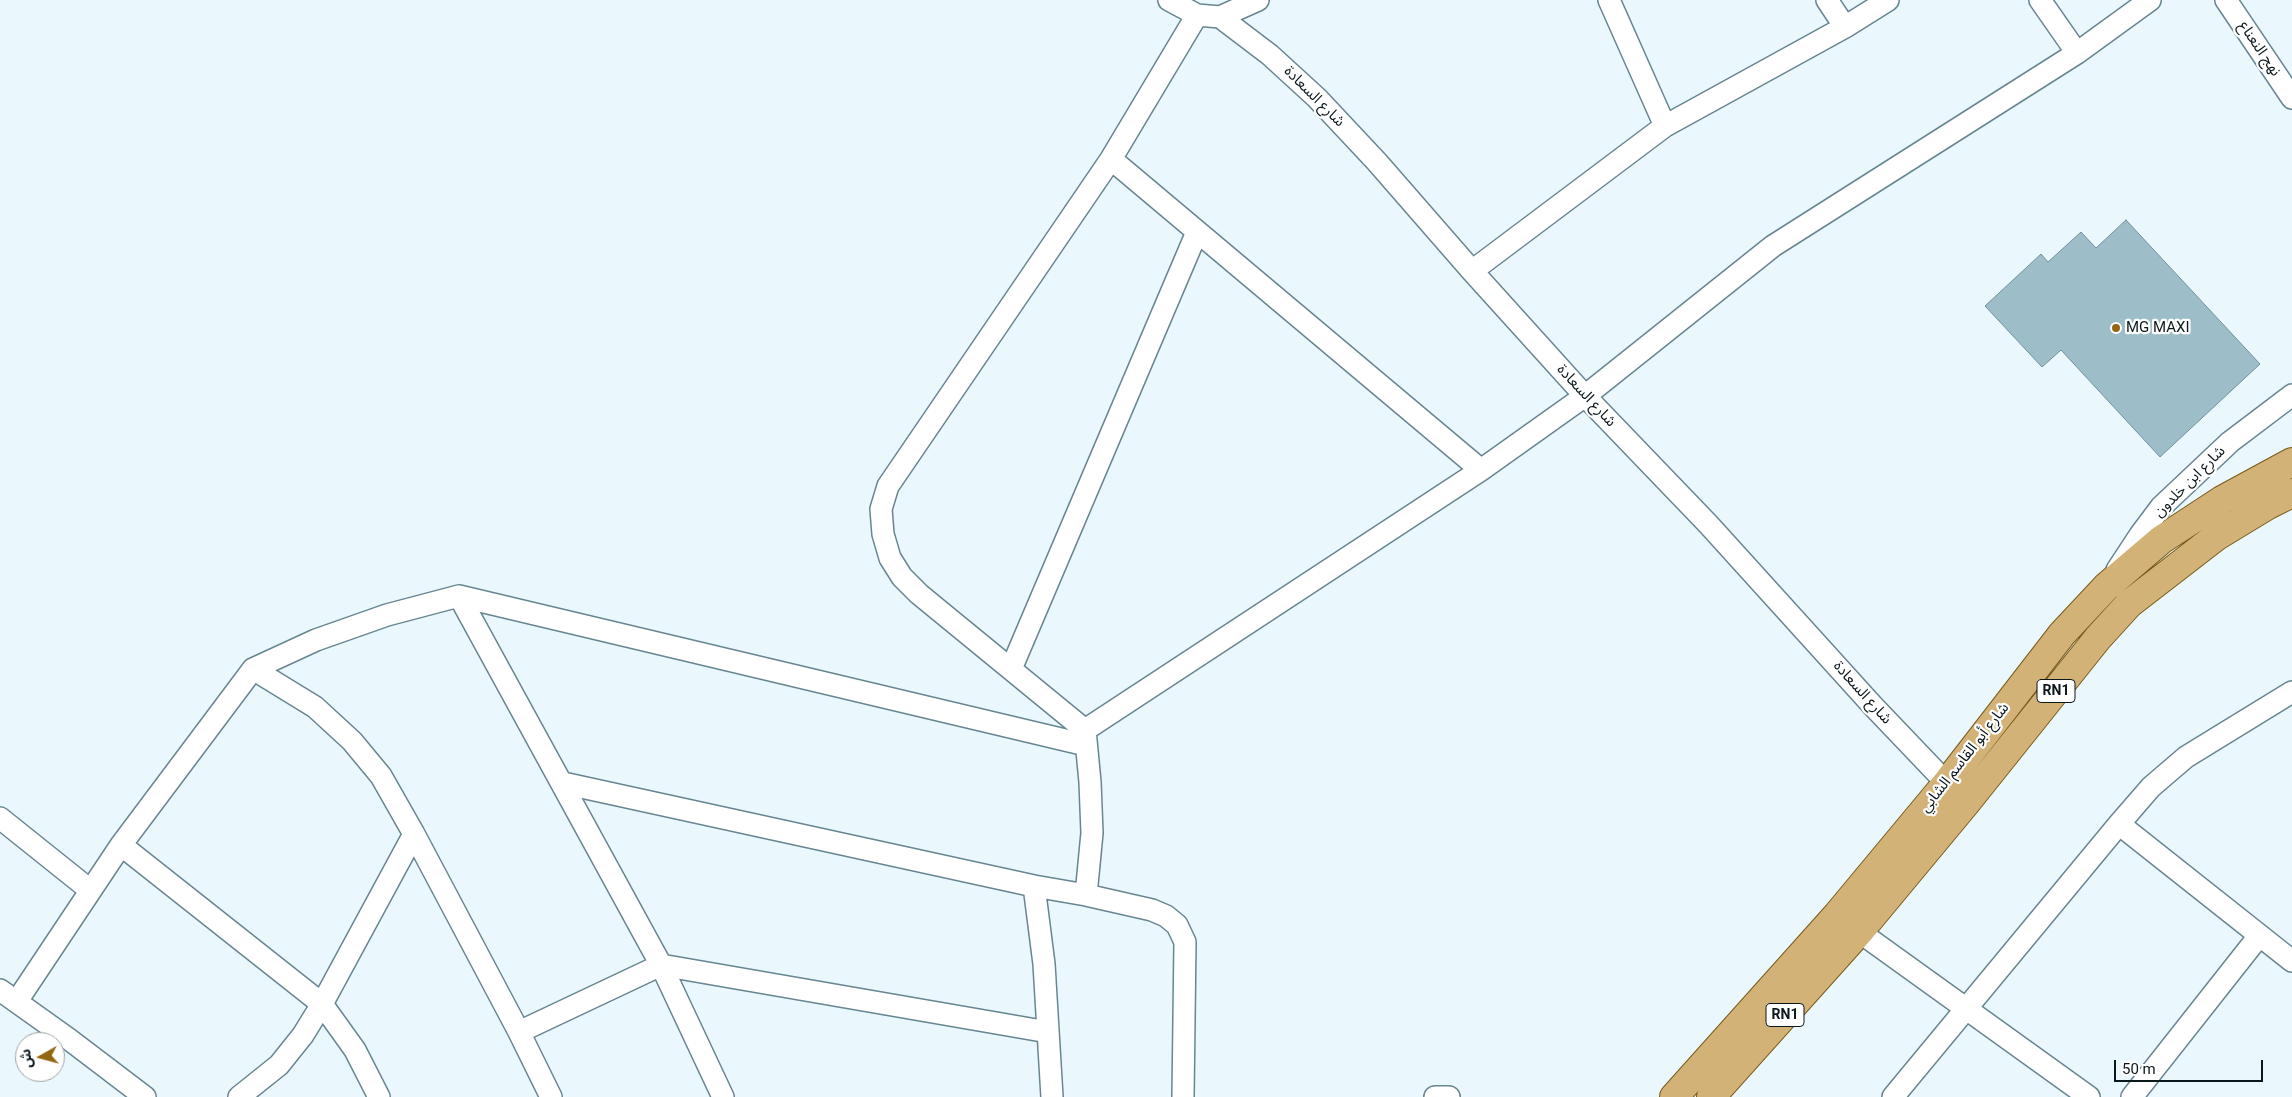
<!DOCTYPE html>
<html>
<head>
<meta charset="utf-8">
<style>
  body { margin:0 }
  #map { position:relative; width:2292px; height:1097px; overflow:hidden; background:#eaf8fd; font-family:Roboto,"Noto Sans Arabic",sans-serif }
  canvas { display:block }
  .north { position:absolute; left:15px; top:1032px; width:50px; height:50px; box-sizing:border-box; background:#fff; border:1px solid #9da2a4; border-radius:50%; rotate:263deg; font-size:14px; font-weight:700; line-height:20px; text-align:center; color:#0a171b }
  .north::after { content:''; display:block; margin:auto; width:18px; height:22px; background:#936612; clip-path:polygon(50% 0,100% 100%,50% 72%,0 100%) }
  .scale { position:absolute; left:2114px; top:1060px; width:149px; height:22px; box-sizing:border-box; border:2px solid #0a171b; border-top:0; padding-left:6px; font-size:15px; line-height:18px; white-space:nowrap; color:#0a171b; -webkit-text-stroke:4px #fff; paint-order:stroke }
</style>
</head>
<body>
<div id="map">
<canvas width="2292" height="1097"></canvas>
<div class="north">ش</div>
<div class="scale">50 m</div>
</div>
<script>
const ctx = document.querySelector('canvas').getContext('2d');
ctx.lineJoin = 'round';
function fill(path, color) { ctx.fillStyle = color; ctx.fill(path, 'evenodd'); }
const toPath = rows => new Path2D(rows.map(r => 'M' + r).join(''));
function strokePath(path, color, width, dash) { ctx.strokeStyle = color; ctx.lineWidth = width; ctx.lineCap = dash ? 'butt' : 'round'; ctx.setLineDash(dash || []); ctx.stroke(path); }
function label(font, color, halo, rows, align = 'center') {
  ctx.font = font + ' Roboto,"Noto Sans Arabic",sans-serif'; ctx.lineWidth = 4.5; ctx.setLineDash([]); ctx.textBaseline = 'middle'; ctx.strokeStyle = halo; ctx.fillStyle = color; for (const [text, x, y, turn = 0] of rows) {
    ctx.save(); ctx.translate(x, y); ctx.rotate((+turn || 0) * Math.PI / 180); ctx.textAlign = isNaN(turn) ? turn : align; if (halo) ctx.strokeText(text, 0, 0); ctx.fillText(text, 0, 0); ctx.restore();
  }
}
const building = toPath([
  [2126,220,2260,364,2160,457,2061,350,2042,367,1985,306,2041,254,2048,262,2081,232,2096,248,2126,220]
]);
const minor = toPath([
  [1169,0,1197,15,1220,17,1258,0],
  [1609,0,1665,126],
  [1827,0,1845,27],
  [2040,0,2077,53],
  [2226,0,2292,98],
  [1220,17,1270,55,1317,98,1377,162,1472,271,1585,396,1709,525,1873,706,1957,794],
  [1111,159,1481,470],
  [1472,271,1665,126,1845,27,1888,0],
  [2117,570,2140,535,2161,507,2178,491,2230,442,2292,395],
  [459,596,661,965,723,1097],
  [253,669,315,707,352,741,381,776,414,834,519,1032,551,1097],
  [1011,669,1197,232],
  [1085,730,1481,470,1585,396,1773,246,2077,53,2150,0],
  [563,783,1034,886,1086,895,1152,910,1166,916,1177,925,1185,942,1183,1097],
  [0,818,90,890],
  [2119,824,2292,961],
  [121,845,322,1004,355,1050,379,1097],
  [1034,886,1044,964,1052,1097],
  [1086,895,1092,833,1090,782,1085,730,919,594,902,577,890,558,883,534,881,509,888,486,1111,159,1197,15],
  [1847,923,2089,1097],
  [0,990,70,1040,145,1097],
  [17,1001,121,845,253,669,316,640,387,615,459,596,1086,745],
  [519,1032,661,965,1048,1032],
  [239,1097,279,1065,303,1035,322,1004,414,834],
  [1435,1097,1449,1097],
  [1893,1097,2119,824,2151,787,2186,757,2292,692],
  [2132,1097,2259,936]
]);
const primary = toPath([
  [1674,1097,1837,915,1946,784,2062,634,2106,587,2161,540,2222,500,2292,462],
  [1711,1097,1858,933,1966,803,2098,638,2129,604,2217,536,2268,505,2292,493]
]);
const markers = [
  [2116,328,5,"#936612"]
];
const shields = [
  [2056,691,38],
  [1785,1015,38]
];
const shieldNames = [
  ["RN1",2056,691],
  ["RN1",1785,1015]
];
const streetNames = [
  ["نهج النعناع",2259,49,56],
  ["شارع السعادة",1314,97,45],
  ["شارع السعادة",1586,396,47],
  ["شارع ابن خلدون",2190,482,-45],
  ["شارع السعادة",1862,693,48],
  ["شارع أبو القاسم الشابي",1965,758,-52]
];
const poiNames = [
  ["MG MAXI",2126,328]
];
fill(building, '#9dbec9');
strokePath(building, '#71919c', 1);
strokePath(minor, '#678691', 24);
strokePath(primary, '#785b1b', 30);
strokePath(minor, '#fff', 21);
strokePath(primary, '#d2b276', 28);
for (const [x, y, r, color] of markers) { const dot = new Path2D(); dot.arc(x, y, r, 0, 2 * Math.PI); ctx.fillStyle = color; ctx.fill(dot); strokePath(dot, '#fff', 2); }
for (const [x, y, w] of shields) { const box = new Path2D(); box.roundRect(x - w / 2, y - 11.5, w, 23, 4); ctx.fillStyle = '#fff'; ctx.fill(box); strokePath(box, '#0a171b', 1); }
label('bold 14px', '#0a171b', null, shieldNames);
label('15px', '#0a171b', '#fff', streetNames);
label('15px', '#0a171b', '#fff', poiNames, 'left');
</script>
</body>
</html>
